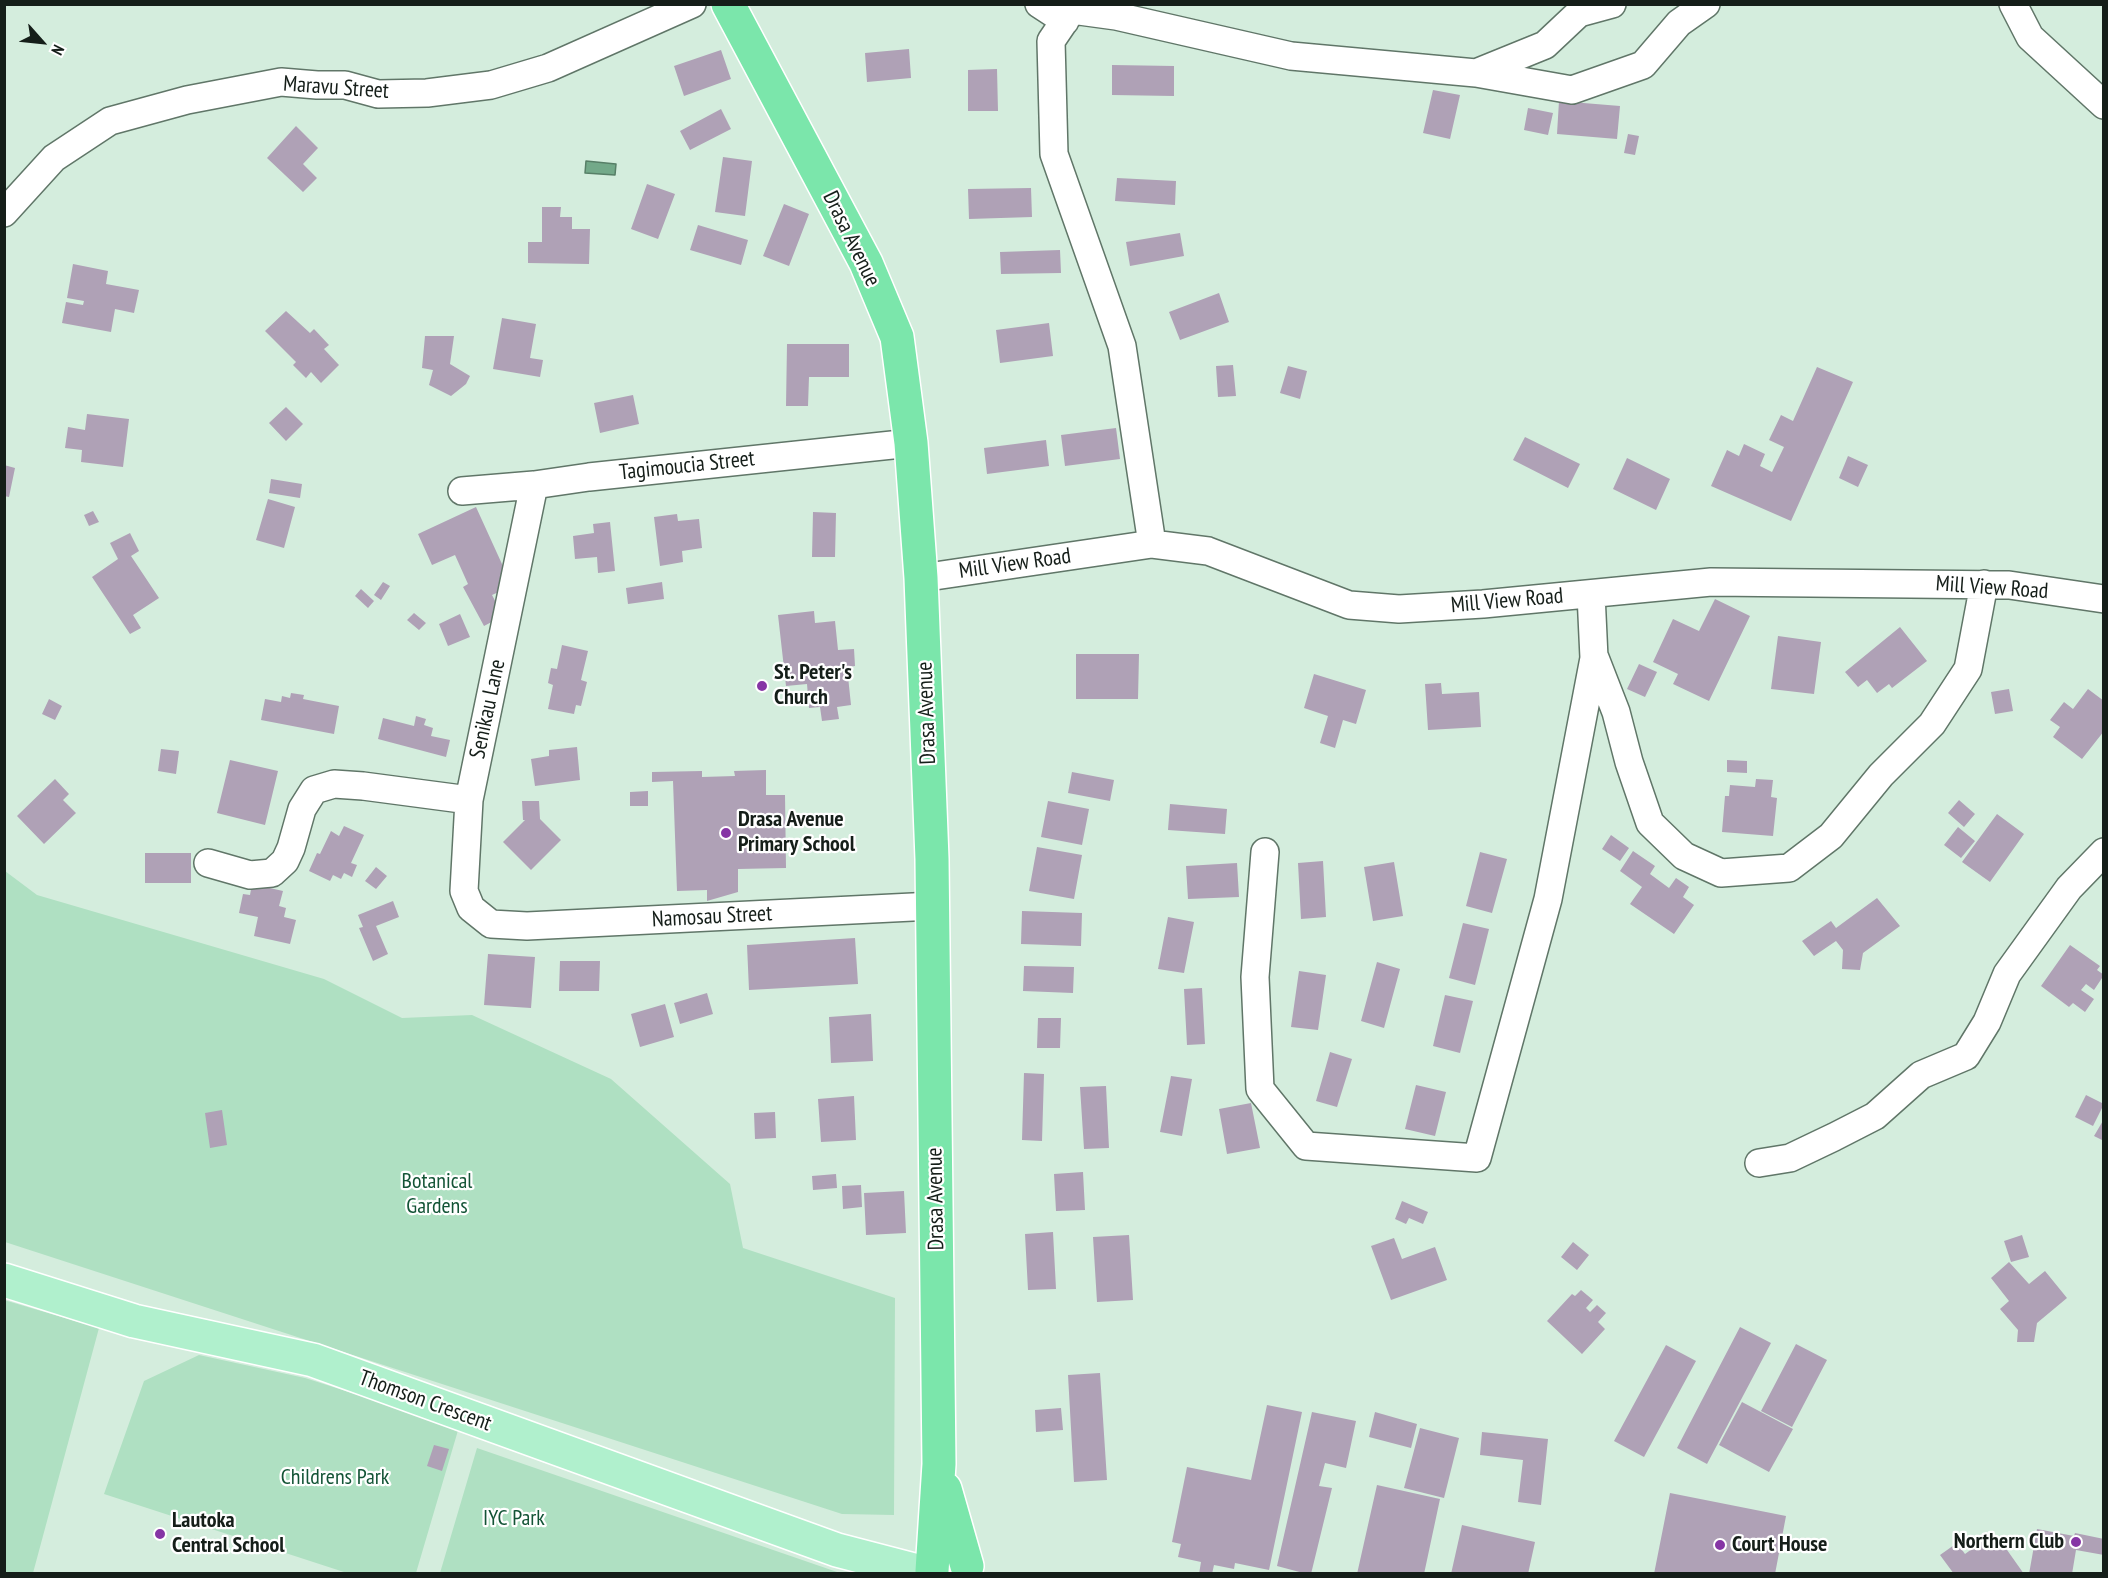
<!DOCTYPE html>
<html>
<head>
<meta charset="utf-8">
<style>
  body { margin:0 }
  #map { position:relative; width:2108px; height:1578px; overflow:hidden; background:#d4eddd; font-family:"PT Sans Narrow",sans-serif }
  canvas { display:block }
  .frame { position:absolute; inset:0; border:6px solid #151e19; pointer-events:none }
  .north { position:absolute; left:12px; top:12px; width:60px; height:60px; -webkit-text-stroke:4px #fff; paint-order:stroke; rotate:117deg; font-size:16px; font-weight:700; line-height:24px; text-align:center; color:#151e19 }
  .north::after { content:''; display:block; margin:auto; width:21px; height:27px; background:#151e19; clip-path:polygon(50% 0,100% 100%,50% 72%,0 100%) }
</style>
</head>
<body>
<div id="map">
<canvas width="2108" height="1578"></canvas>
<div class="frame"></div>
<div class="north">N</div>
</div>
<script>
const ctx = document.querySelector('canvas').getContext('2d');
ctx.lineJoin = 'round';
function fill(path, color) { ctx.fillStyle = color; ctx.fill(path, 'evenodd'); }
const toPath = rows => new Path2D(rows.map(r => 'M' + r).join(''));
function strokePath(path, color, width, dash) { ctx.strokeStyle = color; ctx.lineWidth = width; ctx.lineCap = dash ? 'butt' : 'round'; ctx.setLineDash(dash || []); ctx.stroke(path); }
function label(font, color, halo, rows, align = 'center') {
  ctx.font = font + ' "PT Sans Narrow",sans-serif'; ctx.lineWidth = 4.5; ctx.setLineDash([]); ctx.textBaseline = 'middle'; ctx.strokeStyle = halo; ctx.fillStyle = color; for (const [text, x, y, turn = 0] of rows) {
    ctx.save(); ctx.translate(x, y); ctx.rotate((+turn || 0) * Math.PI / 180); ctx.textAlign = isNaN(turn) ? turn : align; if (halo) ctx.strokeText(text, 0, 0); ctx.fillText(text, 0, 0); ctx.restore();
  }
}
const green = toPath([
  [5,871,37,895,324,979,402,1018,472,1015,611,1079,730,1184,743,1248,895,1298,894,1515,842,1514,5,1242],
  [4,1300,99,1328,33,1573,5,1573],
  [199,1355,305,1378,459,1427,416,1573,347,1573,104,1494,144,1381],
  [477,1448,840,1573,440,1573]
]);
const water = toPath([
  [586,161,616,164,615,175,585,173,586,161]
]);
const building = toPath([
  [909,49,911,78,867,82,865,53],
  [721,50,731,79,684,96,674,66],
  [1112,65,1174,66,1174,96,1112,95],
  [997,69,998,111,968,111,968,70],
  [1433,90,1460,95,1450,139,1423,133],
  [1559,101,1620,106,1617,139,1557,134],
  [1528,108,1553,113,1548,135,1524,130],
  [721,109,731,129,690,150,680,131],
  [296,126,318,148,303,164,317,178,303,192,267,158],
  [1628,134,1639,136,1635,155,1624,153],
  [723,157,752,161,745,216,715,212],
  [1117,178,1176,181,1175,205,1115,201],
  [647,184,675,194,658,239,631,229],
  [1031,188,1032,217,969,219,968,189],
  [784,204,809,214,789,266,763,256],
  [542,207,561,207,560,217,572,217,572,229,590,229,589,264,528,263,528,242,542,242],
  [698,225,748,240,741,265,690,250],
  [1180,233,1184,256,1130,266,1126,242],
  [1060,250,1061,273,1001,274,1000,252],
  [73,264,108,271,106,284,139,290,134,313,115,309,111,332,62,323,66,302,83,305,84,301,67,298],
  [1219,293,1229,322,1180,340,1169,312],
  [286,311,310,333,314,329,329,345,324,349,339,365,321,383,311,372,306,378,293,365,296,362,265,331],
  [502,318,536,324,530,358,543,360,540,377,493,369],
  [1049,323,1053,356,1000,363,996,330],
  [425,336,454,336,450,364,470,376,466,384,451,396,429,385,433,370,422,368],
  [787,344,849,344,849,377,809,377,808,406,786,406],
  [1233,365,1236,396,1218,397,1216,366],
  [1288,366,1307,371,1300,399,1280,393],
  [1817,367,1853,382,1791,521,1711,486,1727,450,1739,456,1744,444,1765,454,1760,466,1772,472,1784,447,1769,440,1781,415,1793,421],
  [633,395,639,424,600,433,594,403],
  [286,407,303,424,286,441,269,423],
  [87,414,129,419,123,467,81,462,82,450,65,448,68,427,85,430],
  [1116,428,1120,459,1065,466,1061,435],
  [1525,437,1580,464,1568,488,1513,460],
  [1046,440,1049,466,987,474,984,448],
  [1848,456,1868,465,1858,487,1839,478],
  [1627,458,1670,479,1656,510,1613,489],
  [4,465,15,468,9,497,4,496],
  [271,479,302,484,300,498,269,493],
  [268,499,295,507,284,548,256,540],
  [476,507,512,586,492,595,503,616,484,626,463,587,468,584,455,555,432,565,418,534],
  [93,511,99,522,89,526,84,515],
  [813,512,836,513,835,557,812,557],
  [677,514,678,521,699,519,702,548,682,551,683,562,660,566,654,517],
  [610,522,615,571,598,573,597,557,575,559,573,536,594,533,593,524],
  [130,533,139,551,131,556,159,598,133,615,141,628,130,634,92,577,118,559,110,543],
  [383,582,390,586,381,600,374,595],
  [662,582,664,599,628,604,626,588],
  [361,589,374,601,368,608,355,596],
  [1715,599,1750,616,1709,701,1673,684,1678,674,1653,662,1673,619,1699,631],
  [814,611,815,623,835,621,838,650,854,649,855,666,847,667,851,705,837,707,839,719,822,721,820,707,809,708,807,684,786,686,778,615],
  [414,613,426,623,419,630,407,620],
  [460,614,470,637,448,646,439,624],
  [1900,627,1927,661,1892,688,1889,684,1877,693,1867,680,1858,687,1845,672],
  [1778,636,1821,642,1814,694,1771,689],
  [562,645,588,651,581,680,587,682,581,706,576,705,574,714,548,709,553,685,548,683,551,668,557,669],
  [1076,654,1139,654,1138,699,1076,699],
  [1639,664,1657,672,1645,697,1627,689],
  [1314,674,1366,690,1356,724,1343,720,1335,748,1320,743,1328,716,1304,708],
  [1441,683,1442,694,1479,692,1481,727,1428,730,1425,684],
  [2009,689,2013,711,1995,714,1991,692],
  [2088,689,2104,701,2104,731,2082,759,2053,737,2060,727,2050,720,2064,702,2073,709],
  [291,693,304,695,303,699,339,706,334,734,261,720,265,699,281,702,282,696,290,698],
  [49,699,62,706,55,720,42,714],
  [416,716,426,719,424,725,433,728,431,736,450,740,446,757,378,739,383,718,414,726],
  [577,747,580,780,535,786,531,759,549,756,549,750],
  [161,749,179,751,176,774,158,771],
  [230,760,278,771,265,825,217,813],
  [1727,760,1747,761,1747,773,1727,772],
  [766,770,766,795,785,795,786,868,738,869,738,892,707,901,707,890,677,891,673,781,652,782,652,772,702,771,702,777,735,776,734,771],
  [1072,772,1114,780,1110,801,1068,793],
  [55,779,69,794,63,800,76,813,44,844,17,816],
  [1756,779,1773,780,1771,797,1777,798,1773,836,1722,832,1725,796,1729,796,1730,785,1755,787],
  [648,791,648,806,630,806,630,792],
  [1959,800,1975,814,1964,827,1948,813],
  [522,801,539,801,540,819,561,840,531,870,503,842,525,820,523,820],
  [1048,801,1089,809,1082,845,1041,837],
  [1170,804,1227,809,1225,834,1168,830],
  [1997,814,2024,834,1990,882,1962,862],
  [344,826,364,835,351,863,357,865,352,877,344,873,341,879,333,875,330,881,309,871,317,853,320,854,331,831,339,836],
  [1958,827,1975,841,1961,858,1944,845],
  [1611,835,1629,848,1620,861,1602,849],
  [1037,847,1082,855,1074,899,1029,891],
  [1633,851,1655,866,1650,874,1669,888,1676,878,1689,887,1683,897,1694,905,1674,934,1630,904,1642,887,1620,871],
  [1480,852,1507,859,1492,913,1466,906],
  [145,853,191,853,191,883,145,883],
  [1323,861,1326,917,1301,919,1298,863],
  [1394,862,1403,916,1373,921,1364,867],
  [1237,863,1239,897,1188,899,1186,866],
  [376,867,387,876,376,889,365,881],
  [252,884,283,891,279,906,286,908,284,917,296,920,290,944,254,936,258,917,239,913,243,894,250,895],
  [1877,898,1900,926,1863,953,1860,970,1842,969,1843,950,1836,941,1814,956,1802,941,1831,921,1836,928],
  [393,901,399,917,376,926,388,954,373,961,359,928,363,927,358,915],
  [1022,911,1082,913,1081,946,1021,944],
  [1168,917,1194,922,1184,973,1158,969],
  [1463,923,1489,929,1475,985,1449,978],
  [855,938,858,984,749,990,747,945],
  [2070,945,2100,966,2097,970,2104,975,2094,990,2086,984,2081,990,2094,999,2085,1012,2073,1003,2069,1007,2041,986],
  [488,954,535,957,531,1008,484,1005],
  [560,961,600,961,599,991,559,991],
  [1377,962,1400,969,1384,1028,1361,1021],
  [1024,966,1074,967,1073,993,1023,991],
  [1299,971,1326,975,1318,1030,1291,1027],
  [1202,988,1205,1044,1187,1045,1184,989],
  [707,993,713,1014,680,1024,674,1003],
  [1445,995,1473,1001,1460,1053,1433,1046],
  [665,1004,674,1037,640,1047,631,1014],
  [871,1014,873,1061,831,1063,829,1017],
  [1038,1018,1061,1018,1060,1048,1037,1048],
  [1330,1052,1352,1059,1337,1107,1316,1101],
  [1024,1073,1044,1074,1042,1141,1022,1140],
  [1171,1076,1192,1079,1182,1136,1160,1132],
  [1416,1085,1446,1092,1435,1136,1405,1129],
  [1106,1086,1109,1148,1084,1149,1080,1087],
  [2086,1095,2104,1104,2093,1126,2075,1117],
  [854,1096,856,1140,821,1142,818,1099],
  [1251,1103,1260,1148,1227,1154,1219,1109],
  [222,1110,227,1145,210,1148,205,1113],
  [775,1112,776,1138,755,1139,754,1113],
  [2104,1119,2104,1141,2094,1136],
  [1083,1172,1085,1210,1056,1211,1054,1174],
  [836,1174,837,1188,813,1190,812,1176],
  [861,1185,862,1207,843,1209,842,1186],
  [904,1191,906,1233,866,1235,864,1193],
  [1402,1201,1428,1212,1423,1224,1409,1218,1406,1224,1395,1219],
  [1053,1232,1056,1289,1028,1290,1025,1234],
  [1129,1235,1133,1300,1097,1302,1093,1237],
  [2022,1235,2029,1257,2011,1262,2004,1241],
  [1394,1238,1402,1259,1435,1247,1447,1280,1391,1300,1371,1246],
  [1573,1242,1589,1255,1577,1270,1561,1257],
  [2009,1262,2029,1284,2045,1271,2067,1298,2037,1323,2034,1342,2017,1342,2018,1330,2000,1309,2009,1301,1991,1278],
  [1581,1290,1593,1300,1586,1308,1590,1312,1597,1305,1606,1313,1598,1322,1605,1329,1582,1354,1547,1321,1572,1294,1575,1296],
  [1740,1327,1771,1343,1707,1464,1677,1448],
  [1796,1344,1827,1360,1792,1427,1761,1411],
  [1666,1345,1696,1361,1644,1457,1614,1441],
  [1100,1373,1107,1480,1074,1482,1068,1375],
  [1742,1402,1793,1429,1769,1472,1719,1445],
  [1267,1405,1302,1412,1269,1570,1235,1563,1234,1569,1214,1565,1212,1574,1199,1574,1201,1562,1178,1557,1181,1544,1172,1542,1187,1467,1251,1480],
  [1061,1408,1063,1430,1036,1432,1035,1410],
  [1312,1412,1356,1421,1346,1468,1325,1463,1319,1486,1332,1488,1311,1574,1307,1574,1277,1566],
  [1375,1412,1417,1424,1411,1448,1369,1437],
  [1420,1428,1459,1438,1444,1498,1404,1488],
  [1482,1432,1548,1439,1541,1505,1518,1502,1523,1460,1480,1455],
  [434,1445,449,1449,442,1471,427,1466],
  [1377,1485,1440,1499,1424,1574,1357,1574],
  [1670,1493,1786,1516,1775,1574,1654,1574],
  [1462,1525,1535,1542,1528,1574,1451,1574],
  [2037,1529,2074,1536,2075,1533,2104,1539,2104,1555,2076,1550,2072,1574,2029,1574],
  [1987,1538,1993,1546,2000,1540,2024,1574,1954,1574,1940,1555,1957,1543,1965,1554]
]);
const minor = toPath([
  [1039,4,1065,21],
  [2013,4,2030,37,2104,105],
  [1476,73,1572,90,1643,65,1679,23,1706,4],
  [4,213,54,158,110,121,187,100,281,82,317,85,345,85,378,94,427,93,491,85,548,68,692,4],
  [534,485,469,800,464,891,471,908,491,924,527,926,933,906],
  [462,491,534,485,589,477,911,443],
  [1152,544,1122,346,1054,154,1051,41,1072,10,1116,16,1291,56,1476,73,1545,45,1579,13,1612,4],
  [921,578,1152,544,1208,551,1349,605,1399,609,1483,604,1711,582,2009,585,2104,599],
  [1595,658,1616,712,1629,762,1650,823,1684,856,1721,873,1789,868,1831,836,1881,775,1932,724,1968,669,1984,584],
  [1265,852,1255,977,1260,1089,1306,1146,1477,1158,1548,899,1594,658,1591,594],
  [208,863,250,875,272,873,285,861,291,848,302,809,314,790,334,784,363,786,469,800],
  [1759,1163,1790,1158,1834,1137,1875,1116,1921,1075,1966,1056,1987,1022,2007,974,2069,888,2104,852]
]);
const major = toPath([
  [4,1280,134,1321,313,1360,837,1550,929,1574]
]);
const highway = toPath([
  [728,4,866,263,897,337,911,443,921,578,932,859,939,1464,932,1571],
  [945,1489,967,1566]
]);
const markers = [
  [762,686,6,"#8635a5"],
  [726,833,6,"#8635a5"],
  [160,1534,6,"#8635a5"],
  [2076,1542,6,"#8635a5"],
  [1720,1545,6,"#8635a5"]
];
const streetNames = [
  ["Maravu Street",336,88,4],
  ["Drasa Avenue",851,239,64],
  ["Tagimoucia Street",687,466,-6],
  ["Mill View Road",1015,564,-8],
  ["Mill View Road",1992,588,4],
  ["Mill View Road",1507,601,-5],
  ["Senikau Lane",488,709,-78],
  ["Drasa Avenue",927,713,-92],
  ["Namosau Street",712,917,-3],
  ["Drasa Avenue",936,1199,-91],
  ["Thomson Crescent",425,1401,20]
];
const poiNames = [
  ["St. Peter's",774,673],
  ["Church",774,698],
  ["Drasa Avenue",738,820],
  ["Primary School",738,845],
  ["Lautoka",172,1521],
  ["Central School",172,1546],
  ["Northern Club",2064,1542,"right"],
  ["Court House",1732,1545]
];
const parkNames = [
  ["Botanical",437,1182],
  ["Gardens",437,1207],
  ["Childrens Park",335,1478],
  ["IYC Park",514,1519]
];
fill(green, '#afe0c2');
fill(water, '#73a989');
strokePath(water, '#577f67', 1.5);
fill(building, '#afa1b6');
strokePath(minor, '#607668', 30);
strokePath(major, '#fff', 36);
strokePath(highway, '#fff', 36);
strokePath(minor, '#fff', 27);
strokePath(major, '#b0f0cd', 33);
strokePath(highway, '#7be6ab', 33);
for (const [x, y, r, color] of markers) { const dot = new Path2D(); dot.arc(x, y, r, 0, 2 * Math.PI); ctx.fillStyle = color; ctx.fill(dot); strokePath(dot, '#fff', 2); }
label('22px', '#151e19', '#fff', streetNames);
label('bold 22px', '#151e19', '#fff', poiNames, 'left');
label('22px', '#135436', '#fff', parkNames);
</script>
</body>
</html>
